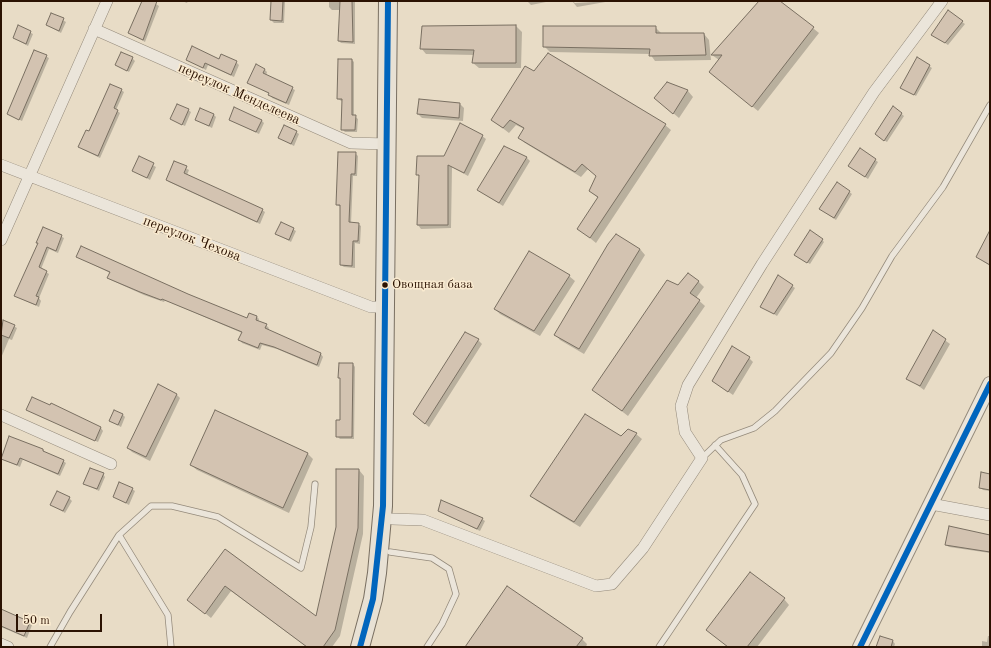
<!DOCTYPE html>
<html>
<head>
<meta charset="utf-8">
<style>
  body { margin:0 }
  #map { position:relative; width:991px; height:648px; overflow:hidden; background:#e8dcc6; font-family:"Old Standard TT",serif }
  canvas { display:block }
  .frame { position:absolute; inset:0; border:2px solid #2b1202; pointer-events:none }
  .scale { position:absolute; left:16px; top:614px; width:86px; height:18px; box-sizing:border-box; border:2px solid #2b1202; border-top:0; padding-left:5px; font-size:12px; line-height:14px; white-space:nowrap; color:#2b1202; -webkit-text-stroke:3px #faebd0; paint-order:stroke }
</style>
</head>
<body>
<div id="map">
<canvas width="991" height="648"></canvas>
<div class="frame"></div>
<div class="scale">50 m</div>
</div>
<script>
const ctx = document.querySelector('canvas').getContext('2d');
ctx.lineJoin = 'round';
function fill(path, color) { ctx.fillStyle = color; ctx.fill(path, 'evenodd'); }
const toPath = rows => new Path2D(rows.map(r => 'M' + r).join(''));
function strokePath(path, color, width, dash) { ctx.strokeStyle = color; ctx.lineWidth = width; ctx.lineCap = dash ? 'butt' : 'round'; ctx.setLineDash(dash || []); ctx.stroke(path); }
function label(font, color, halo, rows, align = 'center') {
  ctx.font = font + ' "Old Standard TT",serif'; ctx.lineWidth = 3; ctx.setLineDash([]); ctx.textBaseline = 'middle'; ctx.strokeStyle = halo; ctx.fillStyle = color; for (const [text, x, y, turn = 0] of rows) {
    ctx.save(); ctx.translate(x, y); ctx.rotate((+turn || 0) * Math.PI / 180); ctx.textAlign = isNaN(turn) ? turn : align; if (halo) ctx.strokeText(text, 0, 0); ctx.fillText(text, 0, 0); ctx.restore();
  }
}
const shadow = toPath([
  [143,1,151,1,159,6,145,42,130,33],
  [182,1,188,1,187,3],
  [272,1,285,2,284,23,274,23,271,20],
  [329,1,355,1,355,44,341,43,339,41,340,10,332,10,329,7],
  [527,1,551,1,531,5],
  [572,1,575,3,611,1,577,7],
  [760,1,779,1,819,33,758,111,716,77,719,60,712,55],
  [52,14,66,22,61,33,47,25],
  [962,22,965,24,948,45,933,35],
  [516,26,522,32,521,68,479,68,473,63,475,55,426,54,421,48,423,27],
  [19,27,33,34,28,46,14,38],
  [656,28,661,33,704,34,709,40,711,60,655,61,650,54,550,52,544,46],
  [35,51,49,58,22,121,8,114],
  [132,58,135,61,129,72,116,65],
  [917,58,932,68,916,96,901,87],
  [187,60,219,60,236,62,239,65,234,77,208,65,206,70],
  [352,60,354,62,354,116,358,119,357,132,345,132,342,129,343,102,338,99],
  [265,70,267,72,266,76,295,90,289,105,272,98,270,94,249,83],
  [534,73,665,125,671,130,596,243,579,229,598,198,590,191,597,176,588,169,581,177,525,143,520,138,524,129,516,125,509,133,492,120],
  [668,83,688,91,693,97,679,118,661,103],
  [121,90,124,92,116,110,120,113,100,158,82,149,80,147],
  [460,104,464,108,463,121,422,118,418,114],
  [893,107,904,116,887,142,879,137],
  [188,110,191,112,185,126,171,119],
  [214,115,216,117,212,128,196,120],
  [230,120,261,120,264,123,259,134],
  [296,132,299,134,294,146,279,138],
  [482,136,486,139,468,176,452,167,451,228,421,229,418,225,420,177,417,174],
  [860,149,878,162,868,179,852,168],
  [355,153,358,156,357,176,353,176,351,224,358,224,361,226,360,244,355,243,355,268,344,267,341,265,341,207,337,205],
  [526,157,530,161,503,206,478,190],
  [139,158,156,167,150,180,133,170],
  [175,162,189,170,187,175,262,210,265,212,260,224,169,182,167,180],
  [837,183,852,194,836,220,820,209],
  [281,223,296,231,291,242,277,234],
  [43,228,64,238,58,253,49,249,41,269,49,274,39,298,41,301,39,307,15,296,39,244],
  [990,233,990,266,977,257],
  [822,240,824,242,810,264,798,257],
  [640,249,645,255,584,354,560,340,555,334],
  [78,257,188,295,248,319,257,317,259,319,258,322,266,325,269,328,268,330,321,354,323,357,319,367,277,349,262,345,260,350,242,343,240,340,242,333,165,300,164,302,144,295,111,280,108,278,110,273],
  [569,276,575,281,540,336,500,314,495,309],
  [698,281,704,287,696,298,705,306,628,416,594,390,678,286],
  [792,286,795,288,777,316,761,306],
  [4,321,17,328,12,340,9,339,1,358,1,327],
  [934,332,950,344,924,390,908,378],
  [478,340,482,344,429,427,418,418],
  [749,358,753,362,733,395,713,381],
  [353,364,355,367,354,439,340,439,337,436,340,421,341,379,339,377],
  [176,394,180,398,150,461,132,452,128,448],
  [52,404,101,428,103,431,98,442,27,410,51,406],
  [216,411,308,454,313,459,289,513,197,470,191,465],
  [123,415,125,417,121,427,110,421],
  [636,434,642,439,580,527,537,501,531,496,621,438],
  [10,437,43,449,45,453,63,461,66,463,60,476,23,459,20,467,4,460,1,458],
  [359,470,364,476,363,534,340,636,332,647,307,647,231,591,211,618,189,600,226,550,317,618],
  [103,474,105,477,99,491,85,484],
  [990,475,990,491,983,490,980,487],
  [132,489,135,491,129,505,114,497],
  [69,498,72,501,65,513,51,504],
  [439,511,482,519,485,521,480,531],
  [990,536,990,553,949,547,946,545],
  [784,599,789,605,757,647,728,647],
  [1,611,32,625,27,638,1,627],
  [988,636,990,636,990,647,982,647,982,641,987,642],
  [582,639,587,644,586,647,466,647],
  [893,641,895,644,894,647,877,647]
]);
const building = toPath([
  [142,1,157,1,143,40,128,33,142,1],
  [271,1,283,1,282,21,270,20,271,1],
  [340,1,352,1,353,42,338,41,340,1],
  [759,1,780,1,814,27,752,107,709,72,722,55,711,55,759,1],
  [948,10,963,21,945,43,931,35,948,10],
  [51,13,64,18,59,31,46,25,51,13],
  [18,25,31,31,26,44,13,38,18,25],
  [516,25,516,63,472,63,474,50,420,49,422,26,516,25],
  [543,26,656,26,656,33,704,33,706,55,649,56,650,49,543,47,543,26],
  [192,46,219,59,221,54,237,61,231,75,205,63,203,68,186,60,192,46],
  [34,50,47,55,19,120,7,114,34,50],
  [121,52,133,57,127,71,115,65,121,52],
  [548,53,666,124,590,238,577,229,598,197,589,191,596,176,582,164,575,172,518,138,524,128,510,120,503,128,491,120,525,66,534,71,548,53],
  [917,57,930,65,914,95,900,88,917,57],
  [338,59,352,59,352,115,356,115,355,130,341,130,342,99,337,99,338,59],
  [256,64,265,69,263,73,293,87,286,103,268,95,269,93,247,83,256,64],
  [667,82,688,90,673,114,654,98,667,82],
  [110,84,122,89,114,108,118,110,98,156,78,147,86,130,89,131,110,84],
  [419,99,460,103,459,118,417,114,419,99],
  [177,104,189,109,182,125,170,119,177,104],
  [893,106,902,113,884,141,875,134,893,106],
  [234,107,262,120,256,132,229,120,234,107],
  [200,108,214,114,209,126,195,120,200,108],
  [460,123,483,135,464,173,448,165,448,225,417,225,419,175,416,175,417,156,444,156,460,123],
  [284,125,297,131,291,144,278,138,284,125],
  [504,146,527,157,499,203,477,190,504,146],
  [860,148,876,159,865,177,848,166,860,148],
  [338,152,356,152,355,174,351,174,349,222,359,223,358,241,353,241,352,266,340,265,340,205,336,205,338,152],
  [139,156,154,163,147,178,132,171,139,156],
  [174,161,187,166,184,173,263,209,257,222,166,180,174,161],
  [837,182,850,191,834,218,819,209,837,182],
  [281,222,294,228,289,240,275,234,281,222],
  [43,227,62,235,56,251,47,247,39,267,47,271,36,296,39,297,36,305,14,296,38,243,36,243,43,227],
  [810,230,823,239,807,263,794,255,810,230],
  [990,230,990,265,976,257,990,230],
  [616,234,640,249,579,349,554,335,608,244,616,234],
  [81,246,188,294,247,318,249,313,257,316,256,320,267,324,265,328,321,353,317,365,274,347,260,343,258,348,238,340,242,332,162,299,161,300,140,292,107,278,110,272,76,257,81,246],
  [529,251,570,275,534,331,494,309,529,251],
  [688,273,699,281,690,293,700,300,622,411,592,390,667,280,678,285,688,273],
  [778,275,793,285,774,314,760,307,778,275],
  [3,320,15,325,9,338,1,335,3,320],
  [933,330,946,339,920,386,906,379,933,330],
  [465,332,479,339,425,424,413,414,465,332],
  [732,346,750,357,728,392,712,381,732,346],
  [339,363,353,363,352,437,336,437,336,420,340,420,340,378,338,378,339,363],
  [158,384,177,394,146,457,127,448,158,384],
  [32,397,50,405,51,403,101,427,95,441,26,410,32,397],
  [114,410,123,414,118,425,109,421,114,410],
  [215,410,308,453,283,508,190,465,215,410],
  [585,414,621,436,628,429,637,433,574,522,530,496,585,414],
  [9,436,43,449,43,451,64,460,58,474,20,458,17,465,1,459,9,436],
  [90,468,104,473,97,489,83,484,90,468],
  [336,469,359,469,358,528,335,630,323,647,307,647,225,586,205,614,187,600,225,549,316,616,336,527,336,469],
  [981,472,990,474,990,490,979,488,981,472],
  [119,482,133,488,126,503,113,497,119,482],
  [57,491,70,497,63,511,50,505,57,491],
  [441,500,483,518,477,529,438,511,441,500],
  [949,526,990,535,990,552,945,545,949,526],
  [750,572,785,598,747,647,728,647,706,630,750,572],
  [507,586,583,638,576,647,465,647,507,586],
  [1,609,30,622,24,636,1,626,1,609],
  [880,636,893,640,891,647,876,647,880,636]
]);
const service = toPath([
  [702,458,721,440,754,428,775,411,831,353,862,308,892,256,943,187,990,105],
  [119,535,168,615,171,647],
  [390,552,432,558,449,569,456,594,442,624,427,647],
  [50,647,70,612,119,535,151,506,172,506,218,517,301,568,311,527,315,484],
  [659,647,755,504,742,475,715,445]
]);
const minor = toPath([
  [94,29,351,143,387,144],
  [1,165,371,307,384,307],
  [1,240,107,1],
  [1,415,111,464],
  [931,504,990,515],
  [392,519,423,520,596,586,612,584,643,548,702,458,685,432,681,406,688,385,762,264,874,92,942,1],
  [1,644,8,647]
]);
const tertiary = toPath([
  [860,647,990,384]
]);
const primary = toPath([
  [360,647,373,599,377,573,383,506,388,1]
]);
const bus1 = toPath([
  [360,647,373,599,383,506,388,1],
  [860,647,990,384]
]);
const markers = [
  [385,285,3.5,"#2b1202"]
];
const busNames = [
  ["Овощная база",392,285]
];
const streetNames = [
  ["переулок Менделеева",239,94,24],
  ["переулок Чехова",192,239,21]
];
fill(shadow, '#0003');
fill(building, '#d3c3b1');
strokePath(building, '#796f61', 1);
strokePath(service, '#948a7b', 7);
strokePath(minor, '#948a7b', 12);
strokePath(tertiary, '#948a7b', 16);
strokePath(primary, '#796f61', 20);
strokePath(service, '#ebe5da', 5.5);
strokePath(minor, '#ebe5da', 11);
strokePath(tertiary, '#ebe5da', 14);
strokePath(primary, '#e8e1d4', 18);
strokePath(bus1, '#0065bd', 6);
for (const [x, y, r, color] of markers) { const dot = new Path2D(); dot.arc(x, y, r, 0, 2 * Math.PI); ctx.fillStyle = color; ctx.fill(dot); strokePath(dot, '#faebd0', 1.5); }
label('13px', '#2b1202', '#faebd0', busNames, 'left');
label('14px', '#2b1202', '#faebd0', streetNames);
</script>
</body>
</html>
